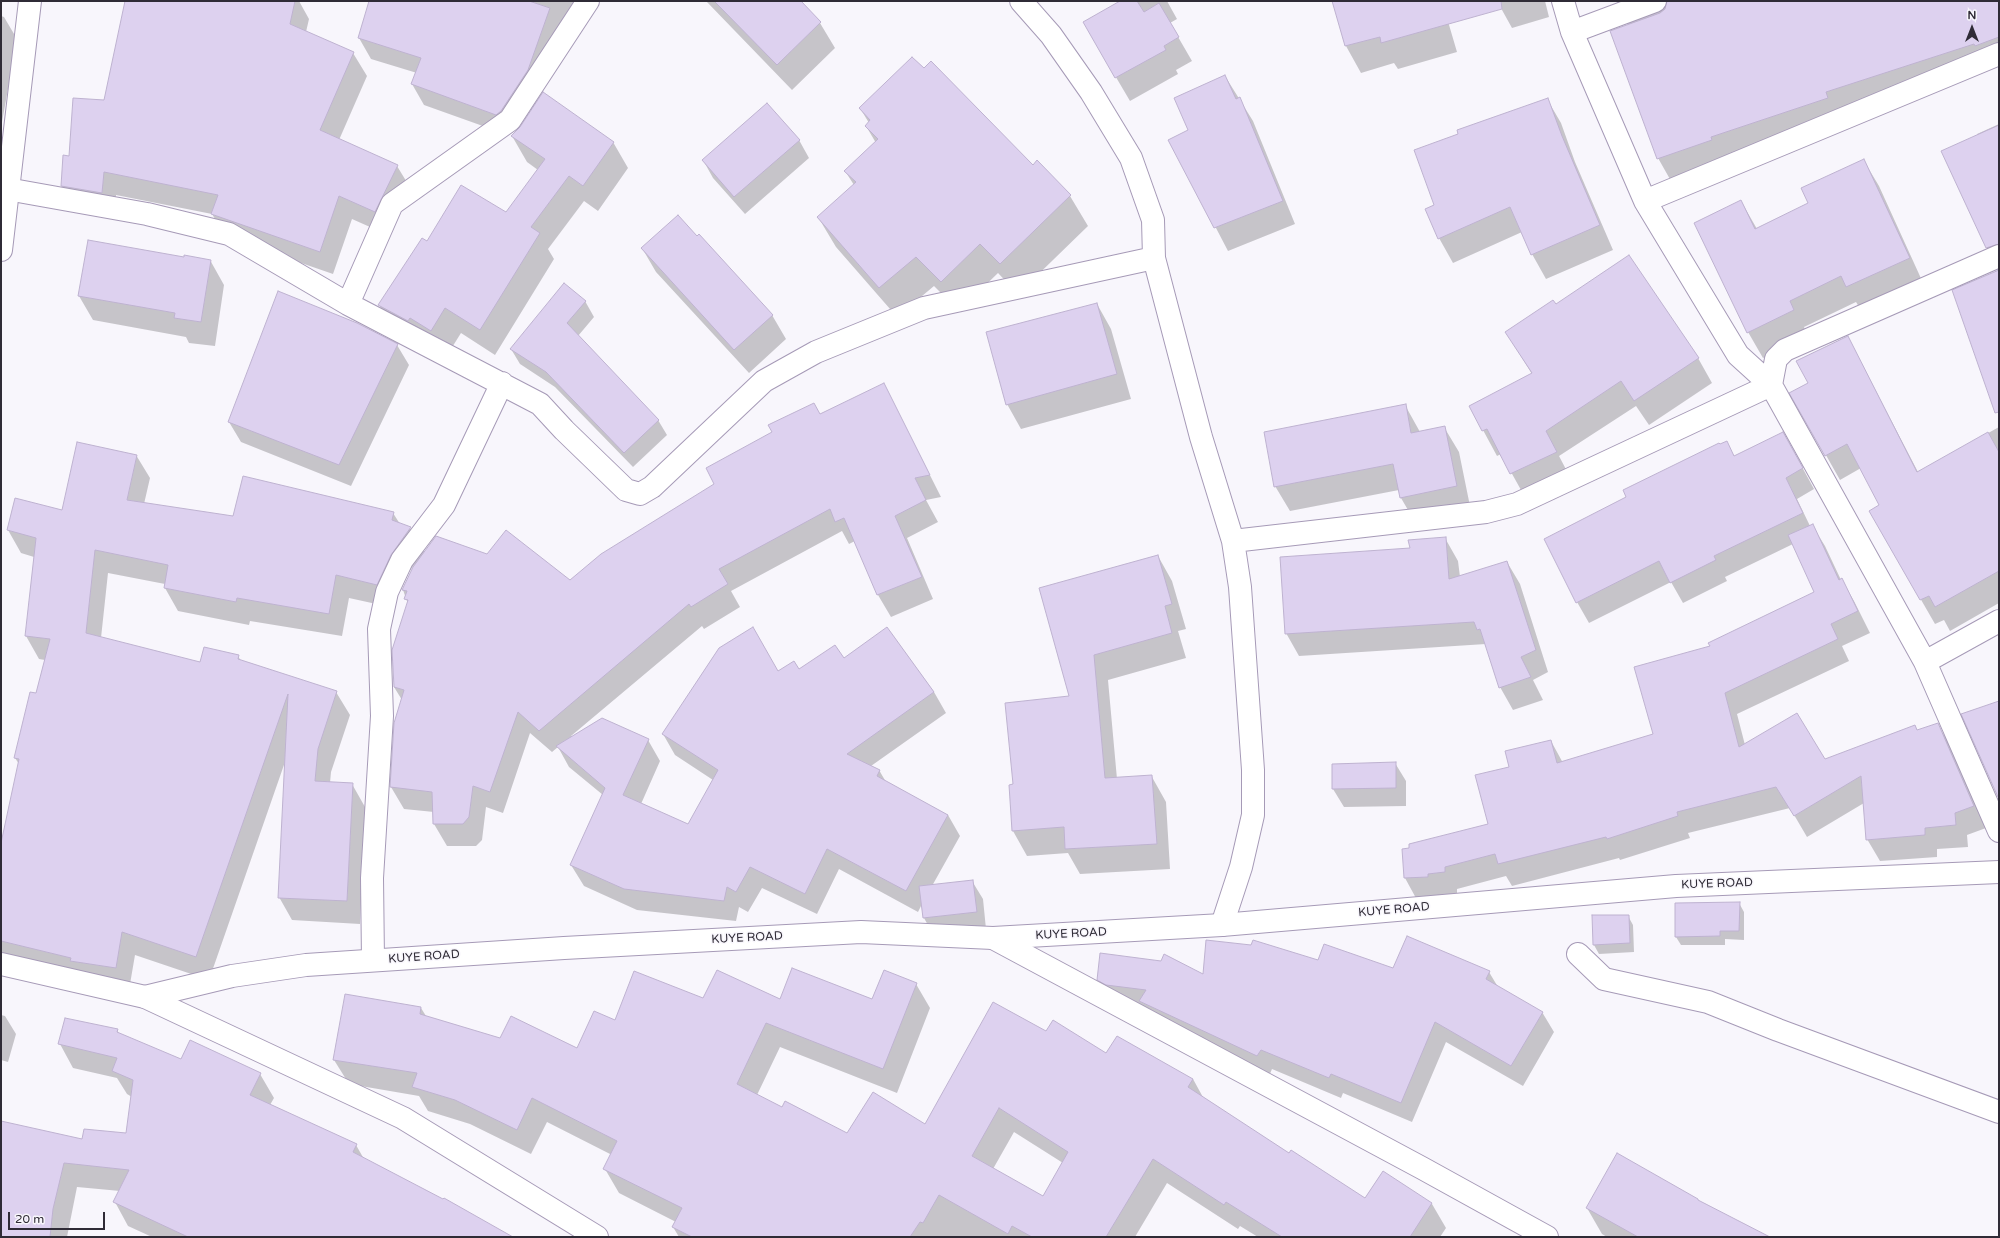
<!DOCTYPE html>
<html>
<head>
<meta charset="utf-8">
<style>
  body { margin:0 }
  #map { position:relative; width:2000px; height:1238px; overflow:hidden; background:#f8f6fc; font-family:"Varela Round",sans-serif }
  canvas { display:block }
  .frame { position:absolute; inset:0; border:2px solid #2f2b36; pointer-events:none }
  .north { position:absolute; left:1952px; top:8px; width:40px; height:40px; -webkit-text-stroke:3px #f8f6fc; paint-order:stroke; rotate:0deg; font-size:11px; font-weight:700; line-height:16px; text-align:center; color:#2f2b36 }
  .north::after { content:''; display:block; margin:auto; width:14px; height:18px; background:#2f2b36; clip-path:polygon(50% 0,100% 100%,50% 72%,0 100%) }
  .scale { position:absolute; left:8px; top:1212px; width:97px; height:18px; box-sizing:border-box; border:2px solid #2f2b36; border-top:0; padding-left:5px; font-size:12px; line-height:14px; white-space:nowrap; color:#2f2b36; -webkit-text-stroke:3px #f8f6fc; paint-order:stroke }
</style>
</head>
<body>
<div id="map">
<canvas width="2000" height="1238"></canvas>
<div class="frame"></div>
<div class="north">N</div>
<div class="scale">20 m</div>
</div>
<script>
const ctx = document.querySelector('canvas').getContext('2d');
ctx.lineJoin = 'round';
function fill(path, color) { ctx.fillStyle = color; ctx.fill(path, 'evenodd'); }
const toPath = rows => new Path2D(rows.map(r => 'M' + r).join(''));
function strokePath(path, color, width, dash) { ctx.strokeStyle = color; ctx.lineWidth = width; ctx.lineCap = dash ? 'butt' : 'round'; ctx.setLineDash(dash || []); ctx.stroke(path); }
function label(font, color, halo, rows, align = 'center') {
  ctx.font = font + ' "Varela Round",sans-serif'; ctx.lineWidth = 3; ctx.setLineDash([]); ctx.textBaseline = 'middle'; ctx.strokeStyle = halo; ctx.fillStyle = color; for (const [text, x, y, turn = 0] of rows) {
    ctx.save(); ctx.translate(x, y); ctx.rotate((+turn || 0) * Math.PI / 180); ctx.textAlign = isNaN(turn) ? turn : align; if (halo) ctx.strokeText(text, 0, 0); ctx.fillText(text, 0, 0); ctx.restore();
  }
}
const shadow = toPath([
  [127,1,299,1,309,19,306,32,353,53,367,76,339,140,397,166,411,189,388,235,352,219,333,274,226,237,212,214,116,195,115,216,76,209,62,186,70,157,105,101],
  [370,1,580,1,579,13,568,11,539,91,513,132,508,135,424,105,412,84,417,73,371,59,359,38],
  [706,1,799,1,820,23,835,48,792,90],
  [1122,1,1167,1,1177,19,1170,23,1192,61,1176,70,1178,74,1130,101,1084,23],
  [1333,1,1442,1,1457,52,1398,69,1394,63,1361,73,1346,46],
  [1499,1,1545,1,1549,17,1512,28,1502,10],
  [1616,1,1999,1,1999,63,1671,181,1658,158,1629,25],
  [1,16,4,17,17,39,2,122,1,122],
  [1225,76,1253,121,1295,224,1228,251,1170,140,1189,130],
  [1547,99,1561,123,1575,162,1613,250,1546,279,1532,254,1522,232,1453,263,1439,238,1460,134],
  [860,108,1033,167,1037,162,1070,196,1088,226,1018,294,998,273,959,311,934,286,897,317,836,247,818,217,854,185,845,171,876,143,866,126,869,123],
  [1999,124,1999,259,1995,260,1981,236,1977,134],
  [512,136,613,142,628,168,598,211,584,201,548,249,554,259,495,355,461,333,446,357,394,331,379,305,427,242,506,213,538,170,527,162],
  [799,140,809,158,745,214,713,178,703,160],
  [1864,161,1879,186,1924,285,1862,312,1856,302,1804,327,1808,337,1763,358,1748,332,1741,201,1757,229,1810,204],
  [642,248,772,315,786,339,749,373,656,272],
  [185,258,210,260,224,285,215,346,189,343,186,337,93,320,79,296],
  [585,301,594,317,578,336,658,420,667,435,633,467,555,387,520,364,511,349],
  [1097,304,1111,329,1131,399,1021,429,1007,404],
  [1556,305,1698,358,1712,383,1649,425,1636,406,1559,456,1570,477,1526,499,1501,454,1497,456,1470,406,1532,374,1506,332],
  [1848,337,1918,472,1999,427,1999,603,1950,631,1944,620,1935,624,1870,511,1881,505,1861,468,1840,480,1791,393,1809,384],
  [397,345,409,365,351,486,241,442,229,422],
  [884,384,941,497,926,500,938,522,907,538,933,599,891,617,878,595,855,541,849,544,842,531,731,591,740,607,704,629,702,626,571,736,648,740,660,761,641,804,688,825,713,780,675,755,663,734,778,672,798,670,844,660,887,628,934,692,946,713,871,766,879,770,886,782,948,815,960,836,932,886,972,881,983,899,986,929,934,936,924,918,922,904,918,912,839,869,817,914,762,888,748,912,739,907,736,921,637,910,584,886,571,865,603,795,569,767,558,747,552,752,530,733,503,813,486,807,482,840,476,846,447,846,434,824,434,812,404,809,391,787,402,700,394,687,408,604,403,590,415,564,404,578,390,607,349,598,342,636,250,621,249,625,178,611,165,588,165,584,108,573,101,638,201,663,238,656,241,661,336,692,350,715,331,772,330,783,352,784,365,807,360,924,292,920,279,897,285,762,209,980,135,955,129,990,1,961,1,844,19,764,15,758,36,695,45,660,39,659,26,636,34,557,21,553,8,530,63,511,136,455,150,478,144,504,234,517,393,513,400,524,410,528,425,553,487,556,570,581,820,415],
  [1405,405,1420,432,1444,427,1459,452,1471,511,1415,522,1401,498,1399,490,1290,511,1275,486],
  [1726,442,1734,456,1795,454,1814,489,1797,499,1810,526,1812,525,1825,546,1841,580,1842,580,1854,601,1870,633,1842,646,1849,661,1737,714,1745,745,1824,760,1915,726,1918,731,1937,724,1950,745,1986,828,1967,835,1968,847,1937,849,1937,857,1880,861,1867,839,1864,803,1807,837,1790,808,1688,833,1690,838,1620,860,1619,858,1512,886,1506,876,1457,889,1457,893,1417,900,1405,878,1403,850,1410,849,1489,825,1510,768,1551,741,1563,763,1654,735,1711,647,1816,592,1793,544,1725,577,1727,581,1683,603,1671,582,1589,623,1577,602,1628,498],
  [1445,538,1458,561,1460,577,1507,562,1520,584,1548,672,1533,680,1543,700,1513,710,1500,687,1486,644,1299,656,1286,633,1411,548],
  [1158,556,1172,581,1186,629,1178,631,1186,658,1108,680,1117,779,1152,777,1166,802,1170,869,1080,874,1068,853,1027,856,1013,831,1014,785,1071,697,1040,589],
  [1395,763,1406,781,1406,806,1344,807,1333,789],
  [1739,903,1744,912,1744,940,1725,939,1725,945,1681,945,1676,937],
  [1593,916,1628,916,1633,925,1634,952,1599,954,1594,945],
  [1318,961,1394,970,1489,972,1498,987,1542,1012,1554,1032,1523,1086,1446,1042,1412,1122,1343,1093,1341,1098,1272,1069,1269,1076,1110,1000,1098,979,1204,976],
  [916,984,930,1008,897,1093,780,1047,757,1095,783,1108,848,1134,925,1125,1046,1032,1106,1054,1193,1079,1204,1099,1290,1154,1366,1199,1383,1172,1432,1204,1446,1228,1440,1237,1258,1237,1240,1226,1238,1229,1167,1183,1135,1237,679,1237,673,1227,676,1222,619,1193,605,1169,612,1155,547,1122,531,1154,470,1124,428,1111,419,1096,349,1084,334,1060,421,1008,426,1016,500,1039,577,1049,615,1021,704,1000,873,1001],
  [1014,1132,1063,1163,1043,1197,993,1169],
  [1,1015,5,1016,16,1034,8,1062,1,1060],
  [117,1030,119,1034,181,1061,260,1074,274,1098,270,1105,356,1145,364,1159,507,1237,152,1237,128,1226,115,1202,120,1191,77,1187,67,1237,1,1237,1,1122,83,1140,127,1134,132,1097,127,1094,117,1078,73,1068,60,1044],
  [1699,1202,1767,1237,1607,1237,1602,1234,1587,1208]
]);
const building = toPath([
  [125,1,295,1,290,24,354,52,320,130,398,165,375,212,339,196,320,252,211,214,218,195,104,172,102,193,61,186,63,155,69,156,73,98,104,100,125,1],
  [369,1,529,1,550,8,528,70,501,111,496,115,411,84,421,58,358,38,369,1],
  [714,1,801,1,821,22,777,65,714,1],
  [1120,1,1137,1,1144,12,1159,3,1179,37,1164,46,1166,50,1115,78,1083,22,1120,1],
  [1332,1,1501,1,1502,9,1381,43,1380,37,1345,46,1332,1],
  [1667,1,1999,1,1999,37,1975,46,1974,44,1826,92,1828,98,1711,137,1712,140,1657,159,1610,31,1660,13,1665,9,1667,1],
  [912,57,924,68,931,61,1033,165,1037,160,1071,195,1000,264,980,244,941,282,916,257,879,288,817,217,856,182,844,171,878,139,865,126,870,120,859,108,912,57],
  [1225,75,1236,99,1240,97,1283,201,1214,228,1168,140,1188,130,1174,98,1225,75],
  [543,92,614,142,583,186,569,176,531,227,540,233,480,330,445,308,431,331,410,318,408,321,378,305,422,238,427,241,461,185,506,212,545,159,511,136,520,127,543,92],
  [1548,98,1562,136,1600,225,1531,255,1510,207,1438,239,1425,209,1434,205,1414,150,1458,134,1457,130,1548,98],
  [767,103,800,140,734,197,702,160,767,103],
  [1999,125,1999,244,1986,248,1941,151,1999,125],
  [1864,159,1910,258,1846,287,1841,276,1790,301,1794,310,1747,333,1694,223,1741,200,1755,229,1808,203,1801,188,1864,159],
  [678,215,697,236,699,234,773,315,734,350,641,248,678,215],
  [88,240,184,257,184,255,211,260,201,322,174,318,175,313,78,296,88,240],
  [1629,255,1699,358,1634,401,1621,381,1546,431,1557,452,1510,474,1487,429,1482,431,1469,406,1532,373,1505,332,1553,300,1556,304,1629,255],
  [1999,270,1999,412,1995,413,1952,290,1999,270],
  [564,283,586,301,567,323,659,420,624,453,546,372,510,349,564,283],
  [278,291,357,323,398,344,339,465,228,422,278,291],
  [1097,303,1117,374,1006,405,986,332,1097,303],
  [1848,336,1917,472,1988,432,1999,452,1999,571,1935,607,1929,596,1920,600,1869,511,1879,505,1847,444,1825,456,1789,393,1808,383,1796,361,1848,336],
  [884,383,930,475,915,478,926,500,895,516,922,577,877,595,844,518,835,522,830,509,719,569,728,584,691,607,689,604,539,731,518,712,490,792,473,786,469,817,463,824,433,824,432,792,390,787,394,723,404,690,394,687,392,650,408,600,404,599,407,591,402,590,413,567,436,536,487,554,506,530,570,580,601,554,714,484,706,468,772,432,768,425,814,403,820,414,884,383],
  [1406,404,1411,433,1445,426,1457,486,1400,498,1393,464,1274,487,1264,432,1406,404],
  [1783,432,1803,468,1786,478,1803,513,1714,556,1716,560,1670,583,1659,561,1576,603,1544,539,1626,497,1623,490,1719,443,1720,444,1727,441,1734,456,1783,432],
  [77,442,137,455,127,500,233,516,243,476,394,512,392,520,411,527,391,555,377,585,336,575,329,614,237,598,236,602,164,588,168,565,95,550,86,633,200,662,204,647,239,655,238,659,337,691,318,749,315,781,353,783,347,901,278,898,288,694,196,957,122,932,116,968,70,961,71,958,1,941,1,843,19,759,14,758,30,692,36,693,50,639,25,636,36,538,7,530,15,498,62,510,77,442],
  [1813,524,1839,580,1842,578,1858,611,1831,624,1838,639,1725,693,1739,747,1797,713,1825,759,1915,725,1917,730,1938,723,1974,806,1955,813,1956,825,1925,828,1925,835,1866,840,1861,776,1794,816,1776,787,1677,812,1678,816,1607,839,1606,837,1498,864,1495,854,1445,867,1445,872,1428,874,1428,877,1404,878,1402,849,1409,848,1409,844,1488,824,1475,775,1509,767,1505,751,1551,740,1557,763,1653,734,1634,667,1710,646,1708,643,1814,592,1788,535,1813,524],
  [1446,537,1449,579,1507,561,1536,650,1521,657,1531,677,1499,688,1480,629,1477,630,1474,622,1285,634,1280,557,1410,548,1408,540,1446,537],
  [1158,555,1172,604,1165,606,1172,633,1094,655,1105,778,1152,775,1157,844,1065,849,1064,827,1012,831,1009,785,1013,784,1005,703,1069,696,1039,588,1158,555],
  [753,627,778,671,794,661,799,669,835,645,844,658,887,627,934,692,847,754,880,770,877,776,948,815,906,891,827,849,805,894,750,867,736,892,727,887,724,901,624,889,570,865,605,788,556,746,602,718,649,739,623,795,688,824,718,770,662,734,719,648,753,627],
  [1999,701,1999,796,1998,797,1961,714,1999,701],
  [1396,762,1396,788,1332,789,1332,764,1396,762],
  [973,880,977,912,923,918,919,886,973,880],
  [1740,902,1739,931,1720,931,1720,936,1675,937,1675,903,1740,902],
  [1592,915,1629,915,1630,943,1593,945,1592,915],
  [1407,936,1490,971,1486,979,1543,1012,1511,1066,1435,1022,1401,1103,1331,1074,1329,1078,1261,1050,1257,1056,1139,1001,1146,990,1106,985,1097,980,1100,953,1161,961,1164,954,1203,974,1206,940,1251,945,1253,940,1318,960,1324,944,1393,968,1407,936],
  [792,968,872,999,884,970,917,983,883,1069,766,1023,737,1084,782,1107,785,1101,847,1133,873,1092,925,1124,993,1002,1046,1031,1053,1020,1106,1053,1117,1036,1193,1079,1188,1087,1289,1153,1291,1150,1365,1198,1383,1171,1432,1203,1410,1237,1282,1237,1226,1202,1224,1205,1153,1159,1106,1237,1032,1237,1012,1226,1008,1234,939,1195,923,1223,920,1222,910,1237,692,1237,672,1227,682,1208,603,1169,617,1141,532,1098,517,1130,455,1100,412,1087,417,1073,333,1060,345,994,421,1007,420,1014,500,1038,511,1016,577,1048,594,1011,615,1020,634,971,703,998,717,970,780,999,792,968],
  [999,1108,1068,1152,1043,1196,972,1156,999,1108],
  [65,1018,118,1029,117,1032,181,1059,190,1040,261,1073,250,1095,357,1144,353,1152,443,1199,444,1198,513,1237,188,1237,113,1202,129,1170,64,1163,53,1209,50,1237,1,1237,1,1121,82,1139,84,1129,126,1133,133,1080,112,1071,117,1058,58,1044,65,1018],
  [1617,1153,1698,1199,1698,1200,1770,1237,1638,1237,1586,1208,1617,1153]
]);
const street = toPath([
  [1021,1,1051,35,1091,92,1131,158,1153,220,1154,258,1201,437,1233,541,1240,587,1253,770,1253,815,1241,867,1222,925],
  [1563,1,1572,32,1645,201,1738,355,1771,385,1925,662,1999,831],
  [1572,32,1655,1],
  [7,189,147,214,229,234,348,304,540,404,564,430,626,490,640,494,652,487,764,381,816,352,924,308,1154,258],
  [1645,201,1999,54],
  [348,304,392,204,510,120,588,1],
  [1233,541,1486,512,1517,504,1771,385,1776,359,1785,350,1999,256],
  [1925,662,1999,621],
  [993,938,1422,1168,1547,1237],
  [1578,954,1604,979,1708,1002,1778,1030,1999,1112],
  [373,960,372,878,382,716,379,629,387,592,402,560,444,505,502,383],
  [1,964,145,997,403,1118,597,1237]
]);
const secondary = toPath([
  [1,250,30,1],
  [145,997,232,976,306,965,564,948,861,932,993,938,1222,925,1676,886,1999,872]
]);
const streetNames = [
  ["KUYE ROAD",1717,884,-2],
  ["KUYE ROAD",1394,910,-5],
  ["KUYE ROAD",1071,934,-3],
  ["KUYE ROAD",747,938,-3],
  ["KUYE ROAD",424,957,-4]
];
fill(shadow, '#0003');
fill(building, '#ddd1ef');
strokePath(building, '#beb2d0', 1);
strokePath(street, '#a69ab7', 24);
strokePath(secondary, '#a69ab7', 24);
strokePath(street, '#fff', 22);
strokePath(secondary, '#fff', 22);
label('12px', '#2f2b36', '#f8f6fc', streetNames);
</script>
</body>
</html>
